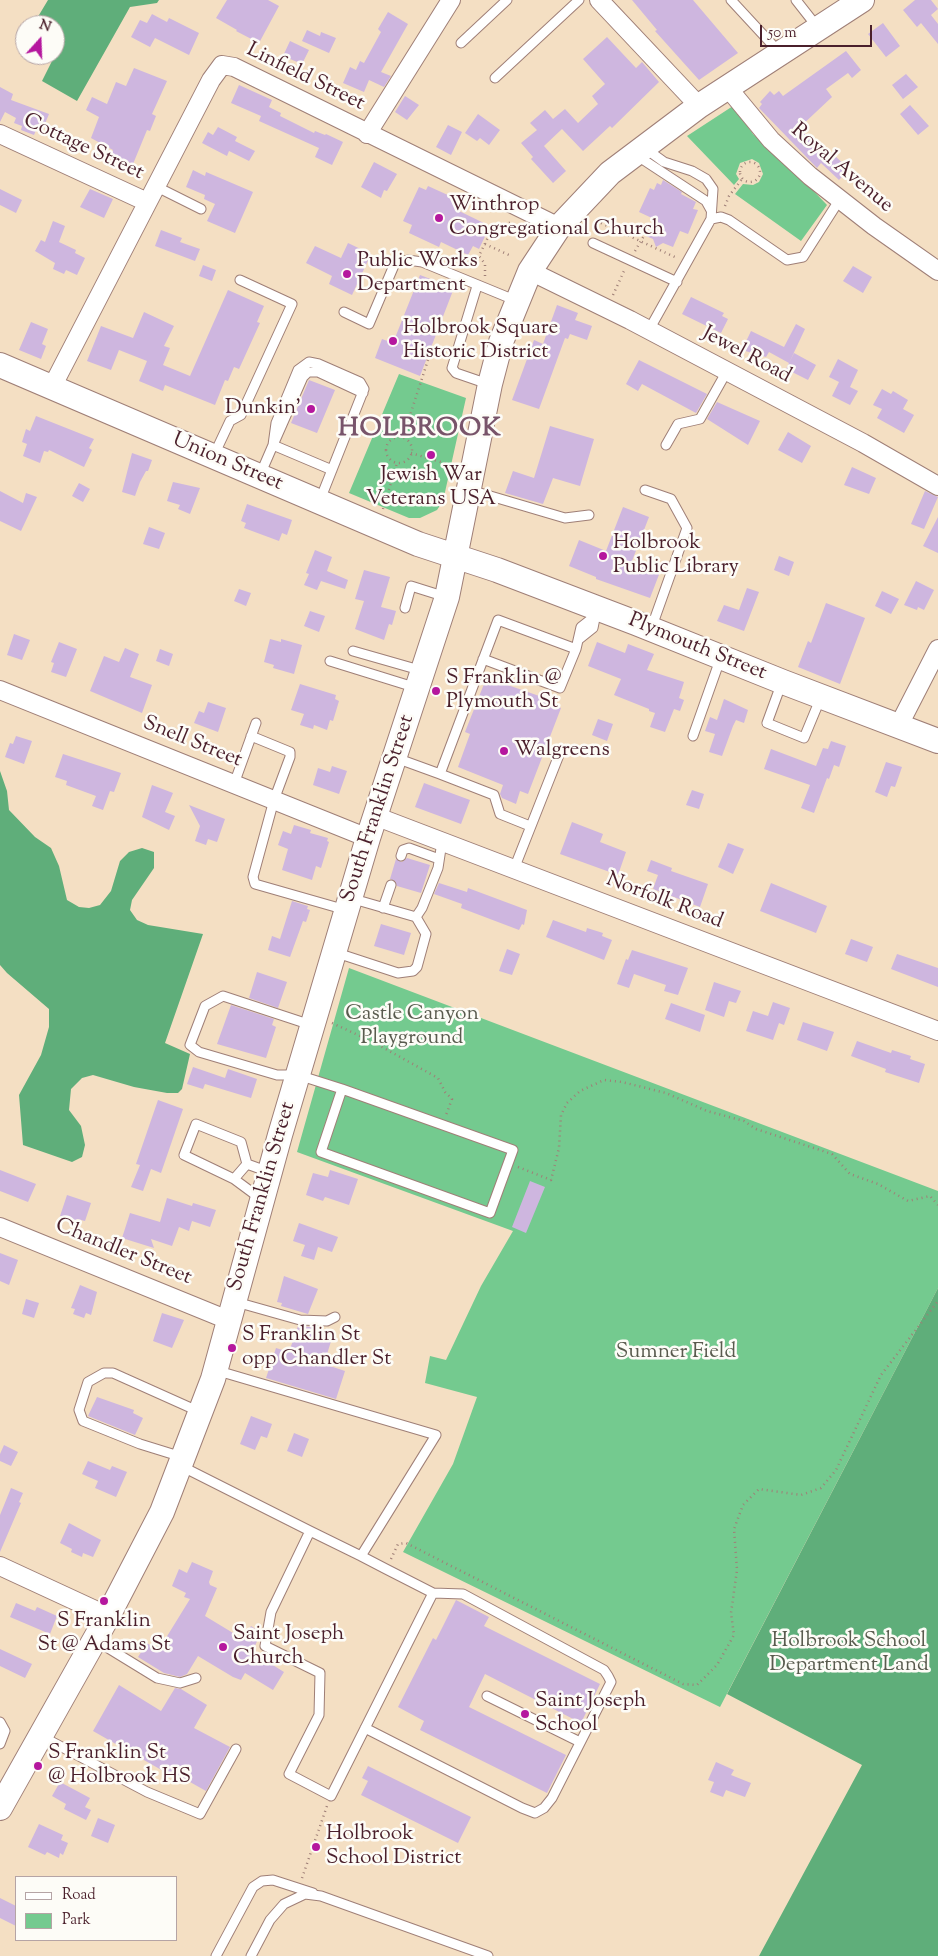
<!DOCTYPE html>
<html>
<head>
<meta charset="utf-8">
<style>
  body { margin:0 }
  #map { position:relative; width:938px; height:1956px; overflow:hidden; background:#f4dfc3; font-family:"Sorts Mill Goudy",serif }
  canvas { display:block }
  .legend { position:absolute; left:15px; top:1876px; width:162px; height:65px; box-sizing:border-box; background:#fdfcf7; border:1px solid #b5a4a5; margin:0; padding:6px 9px; list-style:none; font-size:15px; color:#4a1f2b }
  .legend li { display:flex; align-items:center; gap:10px; height:25px }
  .legend b { width:25px; border:1px solid #b5a4a5 }
  .north { position:absolute; left:15px; top:15px; width:50px; height:50px; box-sizing:border-box; background:#fdfcf7; border:1px solid #b5a4a5; border-radius:50%; rotate:20deg; font-size:14px; font-weight:700; line-height:20px; text-align:center; color:#4a1f2b }
  .north::after { content:''; display:block; margin:auto; width:18px; height:22px; background:#b5179e; clip-path:polygon(50% 0,100% 100%,50% 72%,0 100%) }
  .scale { position:absolute; left:760px; top:25px; width:112px; height:22px; box-sizing:border-box; border:2px solid #4a1f2b; border-top:0; padding-left:6px; font-size:15px; line-height:18px; white-space:nowrap; color:#4a1f2b; -webkit-text-stroke:4px #fdfcf7; paint-order:stroke }
</style>
</head>
<body>
<div id="map">
<canvas width="938" height="1956"></canvas>
<ul class="legend">
<li><b style="height:6px;background:#fff"></b>Road</li>
<li><b style="height:14px;background:#74ca8f"></b>Park</li>
</ul>
<div class="north">N</div>
<div class="scale">50 m</div>
</div>
<script>
const ctx = document.querySelector('canvas').getContext('2d');
ctx.lineJoin = 'round';
function fill(path, color) { ctx.fillStyle = color; ctx.fill(path, 'evenodd'); }
const toPath = rows => new Path2D(rows.map(r => 'M' + r).join(''));
function strokePath(path, color, width, dash) { ctx.strokeStyle = color; ctx.lineWidth = width; ctx.lineCap = dash ? 'butt' : 'round'; ctx.setLineDash(dash || []); ctx.stroke(path); }
function label(font, color, halo, rows, align = 'center') {
  ctx.font = font + ' "Sorts Mill Goudy",serif'; ctx.lineWidth = 5; ctx.setLineDash([]); ctx.textBaseline = 'middle'; ctx.strokeStyle = halo; ctx.fillStyle = color; for (const [text, x, y, turn = 0] of rows) {
    ctx.save(); ctx.translate(x, y); ctx.rotate((+turn || 0) * Math.PI / 180); ctx.textAlign = isNaN(turn) ? turn : align; if (halo) ctx.strokeText(text, 0, 0); ctx.fillText(text, 0, 0); ctx.restore();
  }
}
const green = toPath([
  [733,106,753,134,785,161,827,205,801,241,735,194,743,184,753,185,759,182,763,174,759,163,752,159,740,163,736,174,739,179,734,185,687,136],
  [399,374,466,398,443,501,437,510,420,518,409,518,349,493],
  [349,968,938,1191,938,1288,720,1707,403,1552,453,1464,477,1397,425,1383,430,1356,446,1360,481,1286,513,1231,297,1152]
]);
const forest = toPath([
  [48,0,159,0,157,3,130,7,77,101,42,81,55,55,55,25,33,25],
  [0,771,7,791,9,810,35,837,51,848,59,866,67,900,79,907,89,908,100,905,111,891,120,861,129,852,142,848,154,852,154,868,132,900,130,910,137,920,148,925,203,934,165,1043,190,1054,182,1089,178,1093,167,1093,134,1087,93,1075,82,1078,71,1089,69,1110,81,1126,85,1145,82,1157,72,1162,23,1145,19,1095,41,1055,49,1027,49,1009,7,973,0,965],
  [938,1288,938,1956,759,1956,862,1765,727,1694]
]);
const building = toPath([
  [227,0,268,0,279,6,259,43,236,31,237,30,216,18],
  [632,0,693,0,738,53,699,80,655,31,657,30],
  [915,0,931,0,938,9,931,15,938,24,938,44,921,23,917,27,903,10],
  [388,12,408,24,381,72,391,76,384,87,369,80,364,92,343,83,350,67,356,70,360,61,364,63,381,32,378,29],
  [152,14,167,22,169,18,199,33,189,55,155,38,150,47,131,37,140,20,147,23],
  [883,23,900,46,886,57,868,34],
  [307,30,320,36,321,32,336,38,329,53,302,41],
  [607,37,636,68,642,62,659,82,612,128,610,126,583,151,562,129,544,146,566,171,553,183,531,159,533,157,521,143,537,130,530,123,545,110,553,119,565,109,578,123,598,104,592,96,605,84,583,59],
  [290,41,309,50,302,64,283,56],
  [846,51,861,70,852,78,848,73,826,89,832,97,799,128,816,144,819,141,849,169,839,180,821,163,817,168,759,108,762,104,760,102,770,91,774,95,779,91,783,96],
  [134,68,167,81,152,114,156,116,150,131,147,130,133,164,111,155,113,150,91,138,99,117,86,110,92,97,107,104,116,82,126,86],
  [906,74,918,87,903,99,892,85],
  [239,85,272,100,269,107,281,113,280,116,314,133,315,131,325,135,326,134,343,142,332,165,315,157,319,148,259,121,261,116,231,103],
  [0,87,13,94,11,100,49,114,44,126,39,123,34,135,21,130,22,126,14,123,16,118,5,112,0,122],
  [405,96,419,105,407,120,395,112],
  [910,105,929,126,918,135,900,114],
  [478,114,500,130,489,145,480,138,477,141,465,133],
  [448,125,462,132,451,155,436,147],
  [218,127,237,137,235,141,255,151,249,161,229,151,227,156,202,143,208,132,213,135],
  [374,162,397,174,387,191,384,190,381,198,361,187],
  [193,170,205,176,206,172,253,192,235,233,207,221,215,204,204,199,205,195,186,187],
  [663,180,682,192,681,194,696,202,693,209,698,210,688,234,680,231,673,247,663,243,656,247,653,239,646,236,654,219,639,212,650,188,654,190,657,183,661,185],
  [428,186,461,201,457,210,490,226,479,249,473,246,468,255,441,242,439,247,409,233,412,225,403,221,419,187,426,190],
  [0,189,22,200,16,213,0,205],
  [90,189,113,199,104,218,80,207],
  [53,221,65,226,59,242,76,250,75,253,85,258,77,275,66,270,64,274,53,269,55,263,35,251,41,240,45,242],
  [161,230,182,238,180,242,200,249,195,261,155,246],
  [348,243,371,254,352,295,329,284,332,276,306,263,315,246,341,258],
  [203,265,216,270,212,281,199,276],
  [853,266,872,277,863,293,843,281],
  [420,275,454,288,420,376,375,358,382,339,393,343],
  [228,290,264,306,257,322,260,323,239,369,234,367,228,381,225,380,215,405,165,385,163,391,139,381,147,361,119,350,111,370,87,361,101,326,133,338,144,312,174,326,164,346,170,348,163,365,190,376],
  [691,297,724,313,722,316,728,319,721,333,682,314],
  [557,305,578,313,575,320,592,326,587,340,570,334,568,339,565,338,539,409,512,400,534,340,543,344],
  [31,322,48,329,42,344,46,346,41,359,19,350],
  [796,324,805,329,789,363,769,352,766,357,742,350,751,331,784,347],
  [794,353,816,365,808,380,786,369],
  [838,359,858,370,850,387,858,391,850,405,832,396,839,382,829,377],
  [639,360,707,394,696,413,642,384,638,391,626,384],
  [309,380,335,390,317,433,291,423],
  [882,389,891,394,893,391,908,400,903,409,914,415,904,433,877,418,882,409,873,405],
  [717,402,760,421,748,445,707,419],
  [36,416,94,439,89,448,92,450,84,467,49,450,48,452,44,451,40,463,23,456,27,444,22,442,26,429,30,431],
  [550,426,594,439,580,486,553,478,543,504,505,493,513,471,534,478],
  [788,432,811,446,802,463,778,450],
  [132,453,152,460,148,471,146,471,140,482,135,496,122,492],
  [852,467,876,478,869,494,844,485],
  [173,482,200,488,190,514,178,509,180,505,167,501],
  [79,483,90,489,83,502,72,496],
  [0,491,23,503,26,493,37,497,21,531,0,521],
  [925,491,938,497,924,529,911,524],
  [247,504,292,520,287,535,282,533,279,541,244,528,246,523,241,521],
  [623,507,649,517,632,561,660,572,650,598,596,579,596,577,569,566,579,540,606,551],
  [938,517,938,553,923,546],
  [149,527,165,533,159,549,143,544],
  [315,550,332,557,327,571,348,580,345,589,321,581,317,590,304,585,309,574,306,573],
  [779,556,794,562,789,576,774,570],
  [364,570,390,577,381,607,396,611,392,625,389,624,384,640,355,629,364,601,355,599],
  [916,581,934,590,924,610,918,607,917,610,904,605],
  [747,588,759,592,744,631,717,621,724,605,739,610],
  [239,589,251,593,246,606,234,601],
  [882,591,899,599,891,614,875,606],
  [826,603,865,618,840,684,798,667,808,641,811,643],
  [310,611,325,616,319,632,304,626],
  [14,634,30,640,22,660,7,655],
  [270,639,281,642,281,639,302,645,294,674,273,668,274,665,264,662],
  [59,642,77,649,66,677,51,672,54,663,51,662],
  [597,642,625,653,628,644,654,654,647,670,684,682,679,698,684,700,680,711,674,709,665,732,650,727,655,713,649,711,649,709,614,695,621,679,588,666],
  [125,648,139,654,130,677,152,685,142,713,90,691,104,656,119,662],
  [160,649,173,654,169,666,156,661],
  [504,675,502,683,545,698,544,702,561,708,528,794,520,791,516,804,502,798,500,794,503,785,458,767,470,734,465,732,484,684],
  [300,684,336,695,335,699,339,701,333,721,330,720,327,730,314,725,313,729,300,725,304,714,291,710],
  [724,699,748,710,744,723,736,720,733,726,722,756,709,752,715,734,705,731,710,717,717,720],
  [208,702,226,708,218,732,194,723,199,711,204,713],
  [598,719,613,724,607,741,592,735],
  [16,736,32,741,24,764,5,757,10,743,13,744],
  [831,741,846,746,839,767,834,765,829,779,827,778,814,813,801,808,810,785,764,769,771,749,816,766,823,748,828,749],
  [63,754,121,773,114,792,110,791,103,810,92,806,96,796,66,785,67,781,55,777],
  [886,762,902,767,895,787,891,786,887,797,875,792],
  [332,766,347,771,339,794,313,785,318,768,330,772],
  [424,783,470,800,461,824,415,807],
  [152,785,173,793,165,812,175,816,169,830,142,817],
  [692,790,704,794,699,809,686,805],
  [189,805,225,819,217,842,208,839,206,845,195,841,200,826],
  [572,822,603,834,600,842,626,852,618,875,560,854],
  [294,825,311,830,310,833,328,838,327,841,329,842,321,868,316,866,312,880,282,870,288,849,278,845,283,831,291,834],
  [728,843,744,849,733,874,718,867],
  [407,858,430,865,421,893,397,886,395,881,390,879,396,859,402,862],
  [651,860,672,868,671,871,708,884,700,907,653,889,658,875,647,871],
  [439,883,467,892,468,888,527,910,524,925,522,924,519,930,461,908,462,904,434,894],
  [771,883,827,906,816,933,760,911],
  [292,901,308,906,307,909,310,910,306,922,303,921,290,957,268,950,272,936,280,939],
  [553,920,586,932,587,928,603,933,602,936,612,940,604,960,546,937],
  [381,924,411,933,404,955,374,946],
  [851,939,873,947,867,962,845,954],
  [507,949,520,954,512,975,499,971],
  [632,950,688,968,678,995,664,991,666,985,634,974,629,988,617,984,626,959,628,960],
  [897,954,938,968,938,987,891,969],
  [257,972,287,982,278,1008,249,998],
  [714,982,741,991,736,1003,729,1001,724,1017,705,1010],
  [773,1002,790,1008,784,1025,779,1023,773,1040,746,1031,753,1011,768,1016],
  [671,1003,705,1015,700,1032,665,1019],
  [231,1005,274,1019,272,1025,276,1027,266,1058,217,1044],
  [803,1022,834,1032,827,1051,797,1040],
  [857,1041,891,1053,892,1050,911,1056,910,1059,925,1064,919,1083,885,1072,886,1069,851,1056],
  [193,1067,225,1078,228,1069,257,1079,251,1098,205,1084,203,1089,187,1084],
  [158,1100,183,1109,161,1173,151,1169,143,1191,131,1187,140,1165,136,1164],
  [0,1170,36,1184,28,1202,0,1191],
  [330,1170,358,1179,349,1205,325,1197,323,1201,306,1195,313,1173,328,1177],
  [530,1181,545,1187,526,1233,512,1227],
  [67,1195,91,1203,85,1221,77,1219,76,1221,60,1216],
  [167,1198,192,1206,193,1203,216,1210,210,1227,192,1221,189,1231,179,1227,172,1246,151,1239,154,1248,122,1238,130,1213,160,1222],
  [299,1223,338,1237,332,1252,318,1247,314,1260,301,1256,305,1245,293,1241],
  [0,1253,18,1260,9,1285,0,1281],
  [284,1276,318,1289,308,1314,281,1306,282,1303,277,1302],
  [80,1285,97,1292,91,1315,86,1313,84,1318,73,1314,75,1309,71,1308],
  [26,1299,39,1303,34,1318,22,1314],
  [162,1313,184,1320,172,1348,153,1341],
  [298,1326,314,1327,330,1332,329,1337,332,1338,324,1364,345,1371,336,1399,266,1378,276,1348,289,1352],
  [97,1397,134,1410,133,1413,143,1418,135,1435,88,1416],
  [251,1416,272,1424,267,1438,261,1436,255,1450,240,1444],
  [294,1433,309,1439,302,1457,287,1451],
  [4,1445,18,1452,11,1466,0,1461,0,1454],
  [88,1461,110,1470,112,1466,127,1472,116,1497,95,1488,98,1481,82,1474],
  [11,1488,23,1493,19,1502,21,1503,0,1552,0,1515],
  [69,1523,101,1540,93,1557,83,1553,82,1557,71,1552,72,1549,60,1543],
  [192,1562,213,1571,209,1582,210,1585,217,1588,205,1616,243,1639,251,1626,261,1633,252,1652,284,1672,273,1690,245,1673,241,1680,233,1677,198,1656,187,1674,180,1677,164,1673,138,1657,147,1643,156,1649,159,1645,161,1646,190,1599,184,1597,186,1593,172,1586,179,1569,187,1573],
  [456,1600,489,1617,484,1626,600,1684,581,1723,485,1674,469,1707,566,1755,547,1793,420,1730,424,1721,398,1707,433,1638,436,1640],
  [16,1603,35,1611,37,1607,57,1616,50,1634,10,1617],
  [0,1649,32,1664,25,1678,0,1666],
  [119,1685,161,1711,175,1688,181,1689,207,1705,194,1728,230,1747,206,1791,174,1773,172,1776,93,1731],
  [716,1762,734,1770,731,1775,751,1783,745,1797,726,1790,723,1797,710,1792,714,1782,708,1780],
  [368,1766,471,1817,458,1843,361,1795,368,1781,362,1778],
  [60,1782,90,1798,85,1807,91,1810,86,1820,64,1809,66,1804,52,1796],
  [98,1818,115,1825,108,1843,91,1836],
  [39,1824,63,1835,61,1840,68,1843,63,1855,60,1853,59,1858,47,1852,45,1855,28,1847],
  [0,1898,16,1906,16,1926,0,1918]
]);
const path = toPath([
  '740 172a10 10 0 1 1 20 0a10 10 0 1 1-20 0Z',
  [725,206,729,196,742,179],
  [601,223,677,258],
  [485,244,509,255],
  [635,251,645,234],
  [485,276,485,264,479,256,492,229,512,222],
  [613,295,624,271],
  '386 450a13 13 0 1 1 26 0a13 13 0 1 1-26 0Z',
  [403,437,428,360],
  [411,453,454,466],
  [383,509,397,463],
  [332,1023,373,1042,438,1078,445,1092,452,1099,446,1115],
  [518,1167,551,1180,559,1148,561,1115,567,1103,580,1091,604,1080,622,1082,666,1093,707,1111,744,1121,756,1129,832,1154,850,1174,878,1184,908,1201,930,1196,938,1205],
  [391,1559,398,1544,406,1543,683,1684,697,1685,717,1665,734,1635,731,1613,737,1570,734,1529,743,1505,759,1489,801,1495,821,1488,836,1470,881,1375,938,1301],
  [302,1878,327,1806]
]);
const lane = toPath([
  [731,0,780,53],
  [796,0,818,28],
  [461,43,507,0],
  [495,78,579,0],
  [646,149,664,162,692,171,706,179,713,189,711,219,649,330],
  [636,155,706,201,711,210],
  [155,186,201,209],
  [711,219,721,217,729,220,787,260,803,257,840,199],
  [593,243,677,282],
  [477,286,452,368,456,373,488,384],
  [344,312,369,324,395,263,408,260,422,262,517,301],
  [666,445,678,424,700,419,727,371],
  [214,455,230,421,241,415,292,304,240,280],
  [332,470,273,445,303,377,308,372,318,372,363,393],
  [260,475,273,445,276,423,298,370,309,362,319,364,360,382,364,389,320,500],
  [470,490,565,518,589,515],
  [645,490,671,499,687,528,651,629],
  [405,608,411,586,446,597],
  [578,640,593,628,596,613],
  [353,651,423,671],
  [483,659,560,688,576,649],
  [330,661,417,688],
  [782,682,767,723,804,738,821,697],
  [251,736,290,752,290,757,274,800,253,877,255,884,346,910],
  [693,736,721,657],
  [396,758,440,774,498,620,576,649,581,627,595,616],
  [440,774,494,795,500,814,530,826],
  [234,784,256,723],
  [401,856,403,850,409,848,439,859],
  [514,869,561,750],
  [350,898,416,917,422,908,438,868,442,842],
  [383,908,391,885],
  [334,952,398,973,413,971,417,967,426,934,416,917],
  [311,1025,223,996,205,1006,190,1045,199,1052,277,1075,298,1075,342,1089],
  [342,1089,513,1150,490,1213,321,1152,342,1089],
  [247,1164,241,1142,196,1124,184,1155,234,1179,261,1199],
  [247,1164,269,1172],
  [234,1179,247,1164],
  [236,1302,300,1320,327,1321,335,1317],
  [215,1370,436,1435,361,1556],
  [182,1457,140,1444,83,1421,79,1410,88,1382,104,1373,113,1373,200,1412],
  [181,1466,310,1531,361,1556,386,1569,433,1593,331,1796,289,1774,319,1715,320,1673,265,1646,271,1612,310,1531],
  [95,1640,157,1678,180,1683,196,1678],
  [487,1696,580,1742],
  [0,1722,5,1731,0,1744],
  [365,1728,522,1808,535,1813,544,1808,552,1798,611,1682,608,1676,604,1670,463,1594,433,1593],
  [41,1736,147,1792,200,1814,236,1749],
  [216,1956,253,1887,262,1881,273,1880,313,1893],
  [251,1956,270,1920,284,1904,305,1894,321,1896,488,1956]
]);
const street = toPath([
  [599,0,699,106],
  [728,88,771,140,810,176,874,226,938,271],
  [0,134,147,202],
  [367,134,451,0],
  [530,271,630,320,863,443,938,486],
  [52,387,211,80,222,65,234,67,559,227],
  [0,690,368,838],
  [898,727,938,649],
  [375,816,938,1031],
  [0,1227,228,1320],
  [0,1566,108,1616]
]);
const secondary = toPath([
  [0,365,418,544,497,570,636,623,783,682,938,741],
  [0,1808,108,1616,162,1512,213,1379,280,1135,368,838,447,597,490,384,501,342,530,271,559,227,610,173,699,106,862,0]
]);
const markers = [
  [439,218,5,"#b5179e"],
  [347,274,5,"#b5179e"],
  [393,341,5,"#b5179e"],
  [311,409,5,"#b5179e"],
  [431,455,5,"#b5179e"],
  [603,556,5,"#b5179e"],
  [436,691,5,"#b5179e"],
  [504,751,5,"#b5179e"],
  [232,1348,5,"#b5179e"],
  [104,1601,5,"#b5179e"],
  [223,1647,5,"#b5179e"],
  [525,1714,5,"#b5179e"],
  [38,1766,5,"#b5179e"],
  [316,1847,5,"#b5179e"]
];
const streetNames = [
  ["Linfield Street",305,78,26],
  ["Cottage Street",83,148,25],
  ["Royal Avenue",841,169,40],
  ["Jewel Road",746,356,28],
  ["Union Street",227,463,23],
  ["Plymouth Street",697,648,22],
  ["Snell Street",192,743,22],
  ["South Franklin Street",379,809,-72],
  ["Norfolk Road",664,902,21],
  ["South Franklin Street",263,1197,-74],
  ["Chandler Street",123,1253,22]
];
const poiNames = [
  ["Winthrop",449,206],
  ["Congregational Church",449,230],
  ["Public Works",357,262],
  ["Department",357,286],
  ["Holbrook Square",403,329],
  ["Historic District",403,353],
  ["Dunkin'",301,409,"right"],
  ["Jewish War",431,476,"center"],
  ["Veterans USA",431,500,"center"],
  ["Holbrook",613,544],
  ["Public Library",613,568],
  ["S Franklin @",446,679],
  ["Plymouth St",446,703],
  ["Walgreens",514,751],
  ["S Franklin St",242,1336],
  ["opp Chandler St",242,1360],
  ["S Franklin",104,1622,"center"],
  ["St @ Adams St",104,1646,"center"],
  ["Saint Joseph",233,1635],
  ["Church",233,1659],
  ["Saint Joseph",535,1702],
  ["School",535,1726],
  ["S Franklin St",48,1754],
  ["@ Holbrook HS",48,1778],
  ["Holbrook",326,1835],
  ["School District",326,1859]
];
const parkNames = [
  ["Castle Canyon",412,1015],
  ["Playground",412,1039],
  ["Sumner Field",676,1353],
  ["Holbrook School",849,1642],
  ["Department Land",849,1666]
];
const districtNames = [
  ["HOLBROOK",420,431]
];
fill(green, '#74ca8f');
fill(forest, '#5fae7a');
fill(building, '#ceb6df');
strokePath(lane, '#9f7f77', 11);
strokePath(street, '#9f7f77', 20);
strokePath(secondary, '#9f7f77', 26);
strokePath(path, '#9f7f77', 2.5, [1, 4]);
strokePath(lane, '#fff', 9);
strokePath(street, '#fff', 18);
strokePath(secondary, '#fff', 24);
for (const [x, y, r, color] of markers) { const dot = new Path2D(); dot.arc(x, y, r, 0, 2 * Math.PI); ctx.fillStyle = color; ctx.fill(dot); strokePath(dot, '#fdfcf7', 2); }
label('21px', '#4a1f2b', '#fdfcf7', streetNames);
label('21px', '#4a1f2b', '#fdfcf7', poiNames, 'left');
label('21px', '#595b4e', '#fdfcf7', parkNames);
ctx.letterSpacing = '1px';
label('bold 26px', '#78546a', '#fdfcf7', districtNames);
ctx.letterSpacing = '0px';
</script>
</body>
</html>
